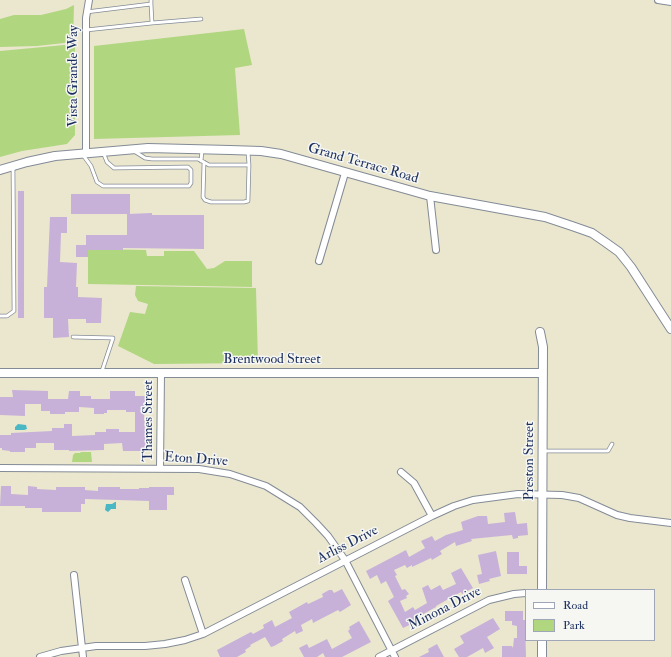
<!DOCTYPE html>
<html>
<head>
<meta charset="utf-8">
<style>
  body { margin:0 }
  #map { position:relative; width:671px; height:657px; overflow:hidden; background:#ebe7ce; font-family:"IM FELL Double Pica",serif }
  canvas { display:block }
  .legend { position:absolute; left:525px; top:589px; width:130px; height:52px; box-sizing:border-box; background:#f6f6f2; border:1px solid #9ea6b7; margin:0; padding:5px 7px; list-style:none; font-size:12px; color:#1b2f5e }
  .legend li { display:flex; align-items:center; gap:8px; height:20px }
  .legend b { width:20px; border:1px solid #9ea6b7 }
</style>
</head>
<body>
<div id="map">
<canvas width="671" height="657"></canvas>
<ul class="legend">
<li><b style="height:5px;background:#fff"></b>Road</li>
<li><b style="height:11px;background:#b0d680"></b>Park</li>
</ul>
</div>
<script>
const ctx = document.querySelector('canvas').getContext('2d');
ctx.lineJoin = 'round';
function fill(path, color) { ctx.fillStyle = color; ctx.fill(path, 'evenodd'); }
const toPath = rows => new Path2D(rows.map(r => 'M' + r).join(''));
function strokePath(path, color, width, dash) { ctx.strokeStyle = color; ctx.lineWidth = width; ctx.lineCap = dash ? 'butt' : 'round'; ctx.setLineDash(dash || []); ctx.stroke(path); }
function label(font, color, halo, rows, align = 'center') {
  ctx.font = font + ' "IM FELL Double Pica",serif'; ctx.lineWidth = 3; ctx.setLineDash([]); ctx.textBaseline = 'middle'; ctx.strokeStyle = halo; ctx.fillStyle = color; for (const [text, x, y, turn = 0] of rows) {
    ctx.save(); ctx.translate(x, y); ctx.rotate((+turn || 0) * Math.PI / 180); ctx.textAlign = isNaN(turn) ? turn : align; if (halo) ctx.strokeText(text, 0, 0); ctx.fillText(text, 0, 0); ctx.restore();
  }
}
const green = toPath([
  [74,5,73,42,37,46,0,47,0,19,14,15,41,15,66,9],
  [244,29,252,65,235,68,240,135,94,139,94,46],
  [75,44,75,135,67,144,22,151,0,157,0,51],
  [88,249,146,250,147,256,164,256,164,251,194,251,207,269,214,268,225,261,252,261,252,287,88,284],
  [136,286,256,288,258,363,154,364,118,346,130,312,145,314,148,304,138,301,135,295],
  [81,452,91,452,92,462,72,462,73,455,75,453,80,453]
]);
const water = toPath([
  [18,424,26,425,27,429,24,430,15,430,15,427],
  [115,502,116,502,116,509,111,509,108,512,105,510,106,504,112,504]
]);
const building = toPath([
  [18,191,24,191,24,318,18,318],
  [71,194,130,194,130,214,71,214],
  [152,213,152,215,204,215,204,249,123,248,123,250,88,250,88,257,76,257,76,245,86,245,86,235,127,235,127,214],
  [50,217,67,217,67,233,61,233,60,262,77,263,76,287,78,287,78,297,102,298,101,323,86,323,86,319,68,319,69,337,53,338,53,318,44,318,44,287,47,287],
  [12,390,48,391,48,399,68,399,69,391,80,391,80,396,91,396,91,399,110,399,110,391,135,391,135,396,147,396,147,412,144,412,146,451,123,451,122,443,104,444,104,450,69,451,69,450,54,450,54,443,36,443,36,448,25,448,25,452,10,452,10,451,2,450,2,448,0,448,0,435,11,435,11,433,52,431,52,428,64,428,64,424,72,424,72,436,95,435,95,432,106,432,106,429,119,429,119,432,135,432,135,412,126,412,126,410,107,410,107,413,104,413,104,414,94,414,94,408,79,407,79,412,65,412,65,414,50,414,50,411,41,411,41,404,25,404,25,416,0,415,0,397,13,397],
  [1,486,11,486,11,494,28,495,28,486,37,487,37,489,56,490,56,487,85,487,85,490,98,491,98,487,120,487,120,489,139,489,139,488,149,488,149,487,174,487,174,495,167,495,167,510,149,510,149,501,85,499,85,504,81,504,81,512,42,512,42,508,25,508,25,506,0,506],
  [515,512,517,524,527,523,528,535,518,536,518,538,513,539,512,535,471,539,472,541,456,546,455,542,440,551,442,554,432,560,431,558,412,567,412,565,407,568,405,565,394,570,397,575,395,576,402,590,405,589,409,594,406,596,407,598,400,601,405,612,413,607,415,610,427,603,422,588,428,585,431,590,440,585,443,590,456,584,451,573,461,568,473,588,462,594,461,592,436,606,436,607,418,617,420,620,403,628,388,601,394,597,386,581,381,584,377,575,370,579,366,571,406,550,409,557,425,548,421,541,432,536,435,541,446,535,463,530,461,522,478,516,487,516,488,524,505,522,504,513],
  [496,551,501,576,489,579,490,581,479,584,477,575,482,574,478,555],
  [507,552,519,552,519,566,527,566,527,574,507,574],
  [342,589,351,605,340,612,338,610,313,623,312,619,301,625,303,631,296,634,295,631,282,639,283,641,274,646,271,647,265,637,250,645,251,646,245,650,246,652,237,657,220,657,217,650,251,632,253,634,264,628,263,625,272,620,275,627,292,618,289,612,307,602,308,604,323,597,322,594,329,590,332,590,334,593],
  [505,611,523,611,523,620,525,620,526,657,502,657,502,646,512,646,513,648,514,638,517,638,517,626,512,625,512,621,505,621],
  [493,618,500,629,487,637,494,648,485,653,483,648,467,657,459,657,454,649,464,643,460,636],
  [359,621,371,642,342,657,325,657,323,653,317,657,304,657,299,648,307,644,309,648,327,639,332,649,352,638,348,631,350,629,349,627],
  [437,644,444,657,419,657,429,652,428,649]
]);
const lane = toPath([
  [86,12,151,4,151,0],
  [152,23,201,19],
  [86,30,152,23,151,4],
  [134,151,145,158,152,159,198,159,209,165,249,165,248,201,244,202,211,202,205,200,203,197,204,162],
  [248,152,249,165],
  [83,155,91,166,97,182,103,186,189,186,191,183,191,170,188,167,114,168,107,162,103,152],
  [201,161,202,150],
  [0,316,7,316,14,311,13,168],
  [73,337,113,338,102,371],
  [543,451,608,451,612,444]
]);
const street = toPath([
  [658,0,671,2],
  [86,153,86,18,89,0],
  [430,196,436,250],
  [319,261,345,173],
  [0,468,199,469,230,474,266,486,300,507,316,523,328,536,345,560,395,657],
  [160,469,161,373],
  [401,472,414,483,432,516],
  [74,575,83,657],
  [185,580,203,634],
  [40,657,61,651,96,646,145,646,165,644,185,640,203,634,432,516,454,506,473,500,518,494,562,495,579,498,617,515,630,518,671,523],
  [379,657,489,600,514,594,526,593]
]);
const secondary = toPath([
  [0,170,27,162,55,156,148,148,230,150,261,151,281,154,430,196,545,217,572,226,592,233,605,242,619,252,631,267,671,329],
  [540,332,543,347,542,590],
  [0,373,543,373],
  [542,640,542,657]
]);
const streetNames = [
  ["Vista Grande Way",74,76,-90],
  ["Grand Terrace Road",363,164,16],
  ["Brentwood Street",272,360],
  ["Thames Street",149,421,-90],
  ["Eton Drive",196,460,4],
  ["Preston Street",530,461,-90],
  ["Arliss Drive",348,545,-27],
  ["Minona Drive",445,609,-27]
];
fill(green, '#b0d680');
fill(water, '#4ab8c4');
fill(building, '#c7b1d9');
strokePath(lane, '#838b96', 4.5);
strokePath(street, '#838b96', 8);
strokePath(secondary, '#838b96', 10);
strokePath(lane, '#fff', 3);
strokePath(street, '#fff', 6);
strokePath(secondary, '#fff', 8);
label('14px', '#1b2f5e', '#f6f6f2', streetNames);
</script>
</body>
</html>
